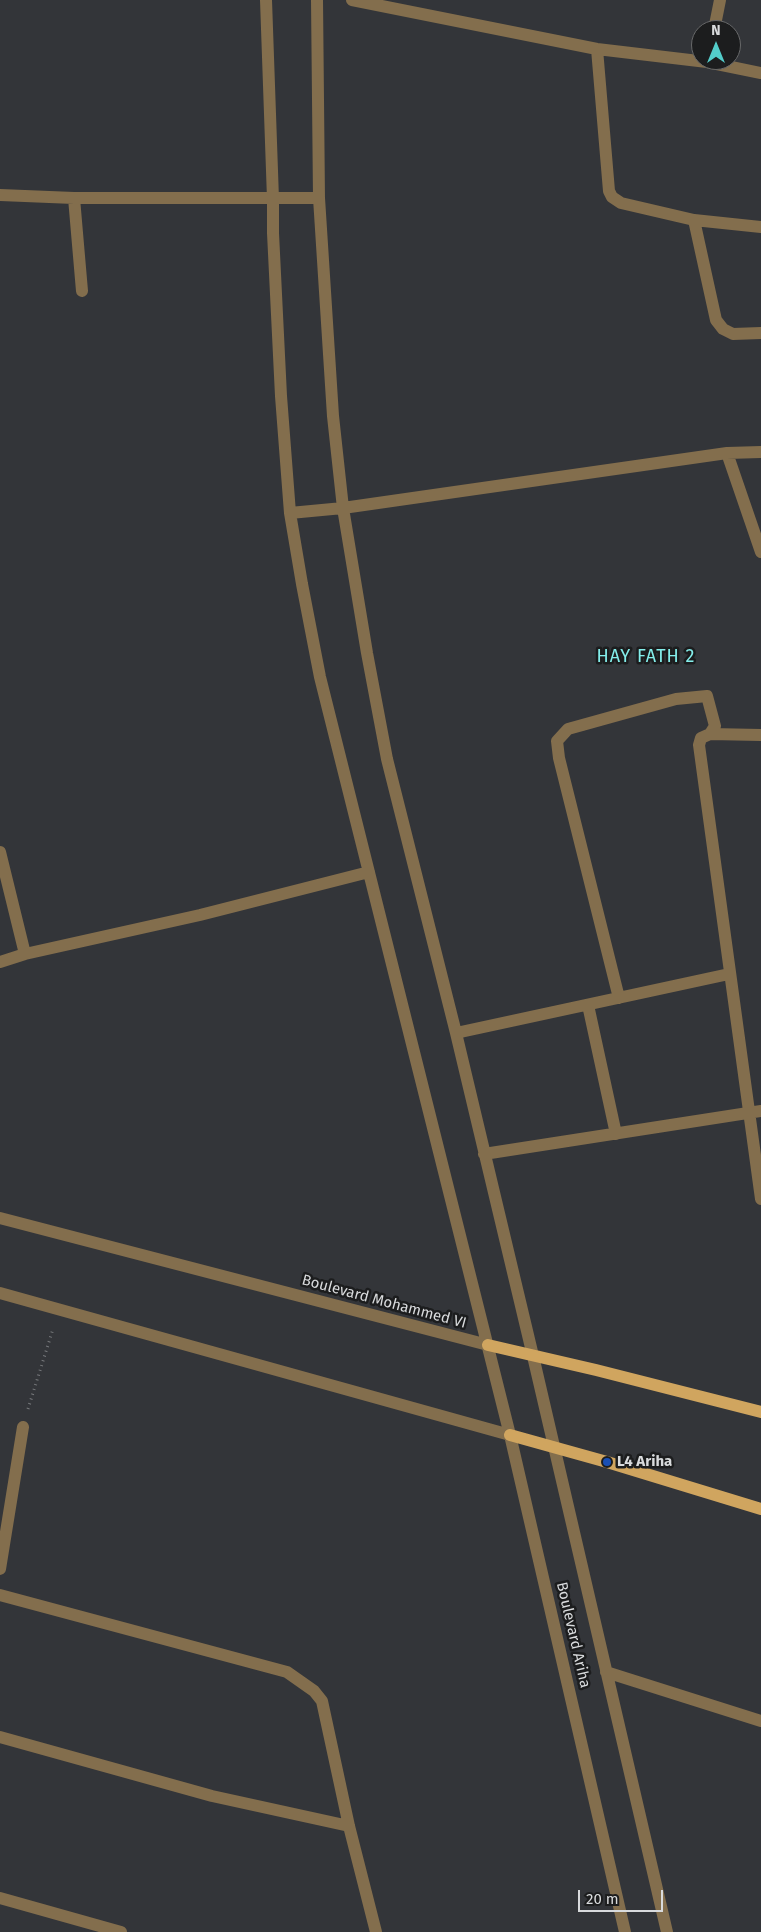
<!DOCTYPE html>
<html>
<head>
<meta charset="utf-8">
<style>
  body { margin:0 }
  #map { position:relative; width:761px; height:1932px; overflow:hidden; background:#333539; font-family:"Fira Sans",sans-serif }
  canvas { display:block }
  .north { position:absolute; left:691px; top:20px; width:50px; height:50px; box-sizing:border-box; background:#1c1d1e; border:1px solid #68696a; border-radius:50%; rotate:0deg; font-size:14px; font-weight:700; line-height:20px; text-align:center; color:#d9dbdd }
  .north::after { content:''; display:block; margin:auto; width:18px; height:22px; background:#53cdca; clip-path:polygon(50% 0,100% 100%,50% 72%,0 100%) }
  .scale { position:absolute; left:578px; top:1890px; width:85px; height:22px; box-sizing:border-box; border:2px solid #d9dbdd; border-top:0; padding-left:6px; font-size:15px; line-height:18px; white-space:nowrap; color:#d9dbdd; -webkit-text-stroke:4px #1c1d1e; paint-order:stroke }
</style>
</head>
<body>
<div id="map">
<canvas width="761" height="1932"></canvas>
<div class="north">N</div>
<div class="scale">20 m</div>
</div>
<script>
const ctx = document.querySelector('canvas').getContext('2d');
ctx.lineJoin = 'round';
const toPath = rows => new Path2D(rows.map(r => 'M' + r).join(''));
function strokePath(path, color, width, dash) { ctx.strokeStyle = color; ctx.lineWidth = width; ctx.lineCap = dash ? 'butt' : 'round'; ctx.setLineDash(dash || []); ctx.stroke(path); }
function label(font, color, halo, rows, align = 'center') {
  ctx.font = font + ' "Fira Sans",sans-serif'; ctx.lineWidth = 5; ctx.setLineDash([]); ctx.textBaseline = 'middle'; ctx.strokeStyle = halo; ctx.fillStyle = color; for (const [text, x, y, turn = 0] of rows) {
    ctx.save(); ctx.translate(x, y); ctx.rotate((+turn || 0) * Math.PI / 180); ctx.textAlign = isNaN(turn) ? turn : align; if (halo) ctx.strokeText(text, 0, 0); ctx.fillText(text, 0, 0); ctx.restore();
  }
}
const path = toPath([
  [28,1409,53,1329]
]);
const minor = toPath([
  [266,0,273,199,273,233,281,396,290,513,302,584,320,677,510,1435,625,1932],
  [317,0,319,198,333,416,343,508,367,653,387,759,456,1033,533,1356,667,1932],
  [352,0,597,49,707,62,761,73],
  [714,30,720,0],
  [597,49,609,191,612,197,621,203,694,220,761,227],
  [0,195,74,198,319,198],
  [74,198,82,291],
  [694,220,716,320,723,329,733,334,761,333],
  [727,453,761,552],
  [290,513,343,508,727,453,761,452],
  [761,735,710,734,701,738,699,745,761,1199],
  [0,852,25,954],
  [0,962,25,954,200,915,369,872],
  [619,998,559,758,557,741,568,729,676,699,707,696,715,726,710,734],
  [588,1005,616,1134],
  [456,1033,729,974],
  [484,1154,761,1111],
  [0,1218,488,1345],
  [0,1293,510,1435],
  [0,1569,23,1427],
  [0,1595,287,1672,314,1691,322,1701,349,1826,376,1932],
  [606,1672,761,1721],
  [0,1737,212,1796,349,1826],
  [0,1898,121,1932]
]);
const major = toPath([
  [488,1345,596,1370,761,1412],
  [510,1435,607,1462,761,1509]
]);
const markers = [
  [607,1462,5,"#1a4fb4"]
];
const streetNames = [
  ["Boulevard Mohammed VI",384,1302,15],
  ["Boulevard Ariha",573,1635,77]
];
const poiNames = [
  ["L4 Ariha",617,1462]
];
const quarterNames = [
  ["HAY FATH 2",646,657]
];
strokePath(path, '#77797c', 3, [1, 4]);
strokePath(minor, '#836e4d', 12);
strokePath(major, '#d0a55f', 12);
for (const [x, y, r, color] of markers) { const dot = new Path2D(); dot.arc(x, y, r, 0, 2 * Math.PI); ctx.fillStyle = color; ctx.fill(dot); strokePath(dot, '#1c1d1e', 2); }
label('15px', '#d9dbdd', '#1c1d1e', streetNames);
label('bold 15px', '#d9dbdd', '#1c1d1e', poiNames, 'left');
ctx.letterSpacing = '1px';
label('18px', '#84efec', '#1c1d1e', quarterNames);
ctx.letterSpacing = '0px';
</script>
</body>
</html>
